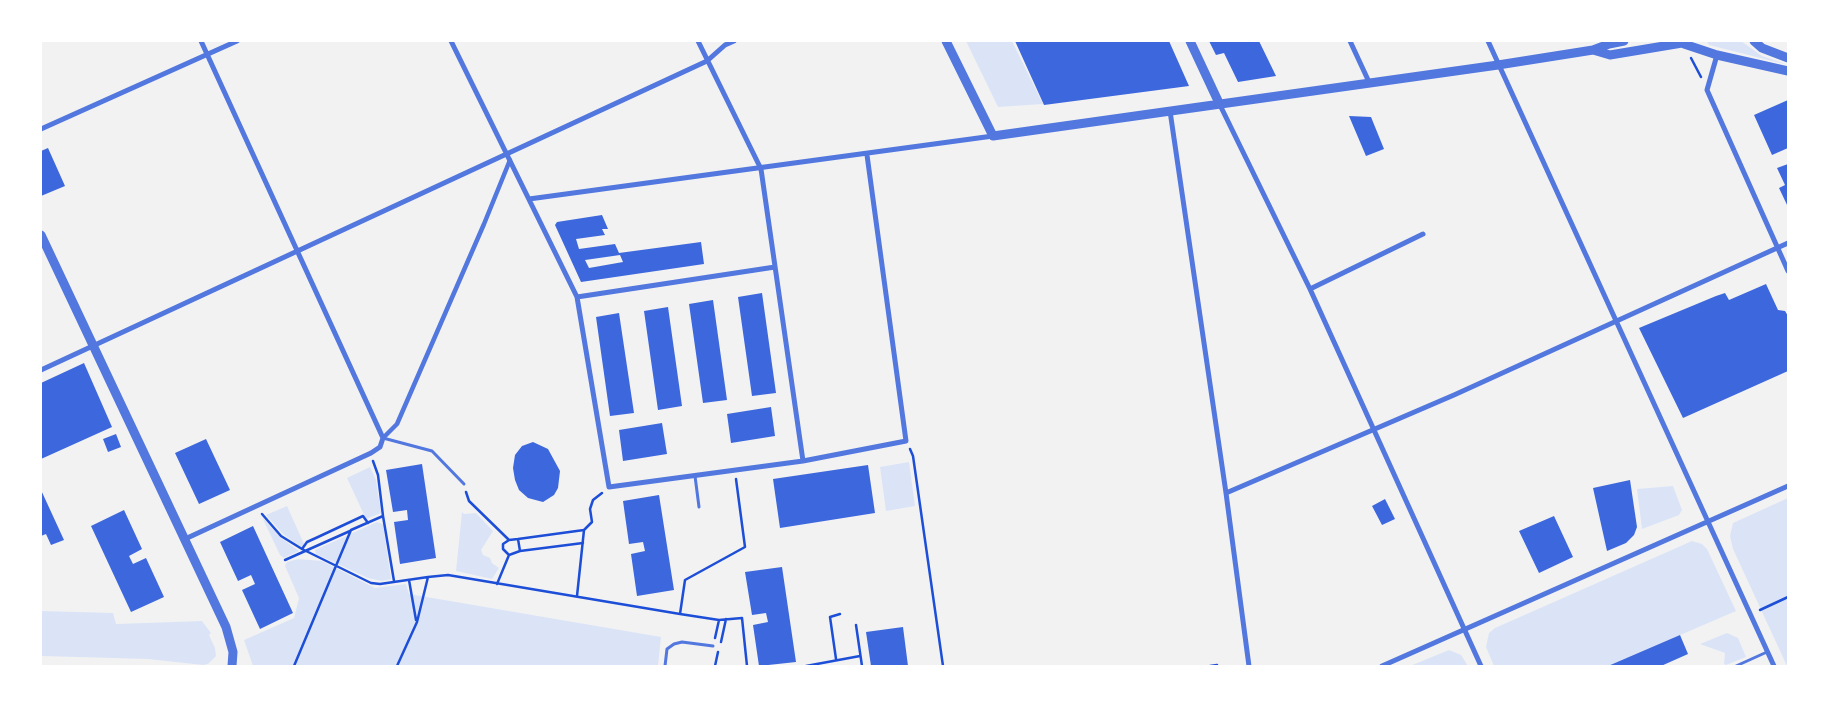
<!DOCTYPE html>
<html>
<head>
<meta charset="utf-8">
<style>
  body { margin:0 }
  #map { position:relative; width:1829px; height:707px; overflow:hidden; background:#f2f2f2; font-family:Jost,sans-serif }
  canvas { display:block }
  .frame { position:absolute; inset:0; border:42px solid #fff; pointer-events:none }
</style>
</head>
<body>
<div id="map">
<canvas width="1829" height="707"></canvas>
<div class="frame"></div>
</div>
<script>
const ctx = document.querySelector('canvas').getContext('2d');
ctx.lineJoin = 'round';
function fill(path, color) { ctx.fillStyle = color; ctx.fill(path, 'evenodd'); }
const toPath = rows => new Path2D(rows.map(r => 'M' + r).join(''));
function strokePath(path, color, width, dash) { ctx.strokeStyle = color; ctx.lineWidth = width; ctx.lineCap = dash ? 'butt' : 'round'; ctx.setLineDash(dash || []); ctx.stroke(path); }
const green = toPath([
  [966,41,1012,41,1043,104,998,107],
  [1707,41,1741,41,1762,56,1788,65,1709,45],
  [909,462,915,506,886,511,880,467],
  [370,467,376,480,381,513,366,519,347,478],
  [1673,486,1682,510,1679,515,1642,529,1637,489],
  [1788,498,1788,666,1787,666,1733,549,1730,536,1733,523],
  [287,506,305,546,301,547,283,534,266,515],
  [462,512,464,514,476,513,493,531,481,550,483,555,490,558,492,563,499,568,492,579,456,571],
  [262,517,280,537,299,551,284,558,280,555],
  [377,522,383,524,391,579,382,581,368,578,316,554,315,550],
  [1692,541,1702,544,1707,549,1736,611,1608,666,1494,666,1486,647,1489,633,1495,628],
  [298,559,322,561,375,588,406,584,409,594,661,637,658,666,253,666,244,640,294,618,299,598,285,566,287,562],
  [41,611,113,613,116,624,202,621,211,633,209,635,215,648,216,656,208,664,203,665,148,659,41,656],
  [1727,633,1738,638,1746,657,1726,665,1724,664,1725,653,1700,644],
  [1449,650,1461,655,1468,666,1410,666]
]);
const building = toPath([
  [1015,41,1169,41,1189,86,1044,105],
  [1209,41,1259,41,1276,76,1238,82,1224,53,1216,55],
  [1788,100,1788,148,1772,155,1754,115],
  [1349,116,1371,117,1384,149,1366,156],
  [48,148,65,186,41,196,41,151],
  [1788,164,1788,207,1779,188,1785,185,1777,168],
  [602,215,608,229,602,229,605,235,576,239,579,249,615,244,619,253,701,242,704,264,581,282,555,225,557,222],
  [620,255,623,262,589,268,585,260],
  [1766,284,1778,310,1785,311,1788,316,1788,371,1683,418,1639,328,1716,296,1725,293,1729,300],
  [762,293,776,393,752,396,738,297],
  [713,300,727,400,703,403,689,304],
  [668,307,682,406,658,410,644,311],
  [619,313,634,413,610,416,596,317],
  [84,363,112,427,41,459,41,383],
  [771,407,775,436,731,443,727,414],
  [662,423,667,454,623,461,619,430],
  [116,434,121,447,108,452,103,439],
  [206,439,230,490,199,504,175,453],
  [533,442,548,449,560,471,558,488,554,495,543,502,528,498,519,490,515,480,513,468,515,455,522,446],
  [422,464,436,558,400,564,394,522,408,520,407,510,393,512,386,470],
  [868,465,875,513,780,528,773,479],
  [1630,480,1637,527,1634,535,1626,543,1607,551,1593,488],
  [41,490,64,540,51,545,46,534,41,536],
  [659,495,674,590,637,596,631,554,645,551,643,542,629,544,623,501],
  [1385,499,1395,519,1382,525,1372,506],
  [124,510,142,549,129,556,133,564,146,558,164,597,131,612,91,526],
  [1554,516,1573,557,1539,573,1519,531],
  [253,526,293,613,260,629,242,590,255,584,251,575,238,581,220,542],
  [782,567,796,662,759,666,753,625,768,622,766,613,752,615,745,572],
  [903,627,908,666,871,666,866,632],
  [1680,635,1688,654,1661,666,1608,666]
]);
const path = toPath([
  [1691,58,1701,77],
  [910,449,913,456,943,666],
  [466,492,469,501,509,540,518,539,520,551],
  [262,514,281,536,302,549,371,583,380,584,428,577],
  [383,516,394,581],
  [518,539,584,530],
  [509,540,503,544,503,549,509,555],
  [302,549,307,542,318,537,363,516,368,523],
  [285,560,350,531],
  [409,580,416,620],
  [497,584,509,555,520,551,583,543],
  [577,596,584,530,592,522,590,509,593,500,602,493],
  [1760,610,1788,597],
  [680,614,685,580,745,547,736,479],
  [856,625,862,666],
  [715,638,719,620],
  [721,642,726,619],
  [836,659,830,617,840,614],
  [294,666,351,530,383,516,378,475,373,461],
  [397,666,417,622,428,577,448,575,680,614,719,620,742,618,747,666],
  [715,666,718,652],
  [806,666,860,656],
  [1210,666,1217,665]
]);
const service = toPath([
  [383,438,432,451,464,484],
  [695,476,699,507],
  [665,666,667,649,674,644,682,642,713,646],
  [1736,666,1767,652]
]);
const pedestrian = toPath([
  [383,438,397,424,484,224,510,160]
]);
const minor = toPath([
  [451,41,577,297,609,487,803,461,906,441,867,155],
  [698,41,761,169,803,461],
  [1350,41,1369,82],
  [1488,41,1774,666],
  [1717,55,1707,90,1788,271],
  [1219,103,1310,289,1481,666],
  [1170,111,1226,493,1249,666],
  [41,129,237,41],
  [529,199,993,136],
  [1310,289,1423,234],
  [577,297,775,267],
  [41,370,707,61,725,45,734,41],
  [1226,493,1454,395,1788,243],
  [185,539,371,453,380,447,383,438,201,41],
  [1382,666,1788,486]
]);
const tertiary = toPath([
  [946,41,993,136,1498,65,1593,50,1609,44,1624,41],
  [1190,41,1219,103],
  [1754,41,1762,48,1788,58],
  [1684,44,1717,55,1788,71],
  [1593,50,1610,55,1688,42],
  [41,235,226,627,233,652,232,666]
]);
fill(green, '#dbe4f7');
fill(building, '#3d67dc');
strokePath(path, '#1d4ed8', 2.5);
strokePath(service, '#5277de', 3);
strokePath(pedestrian, '#5277de', 4.5);
strokePath(minor, '#5277de', 5);
strokePath(tertiary, '#5277de', 9);
</script>
</body>
</html>
